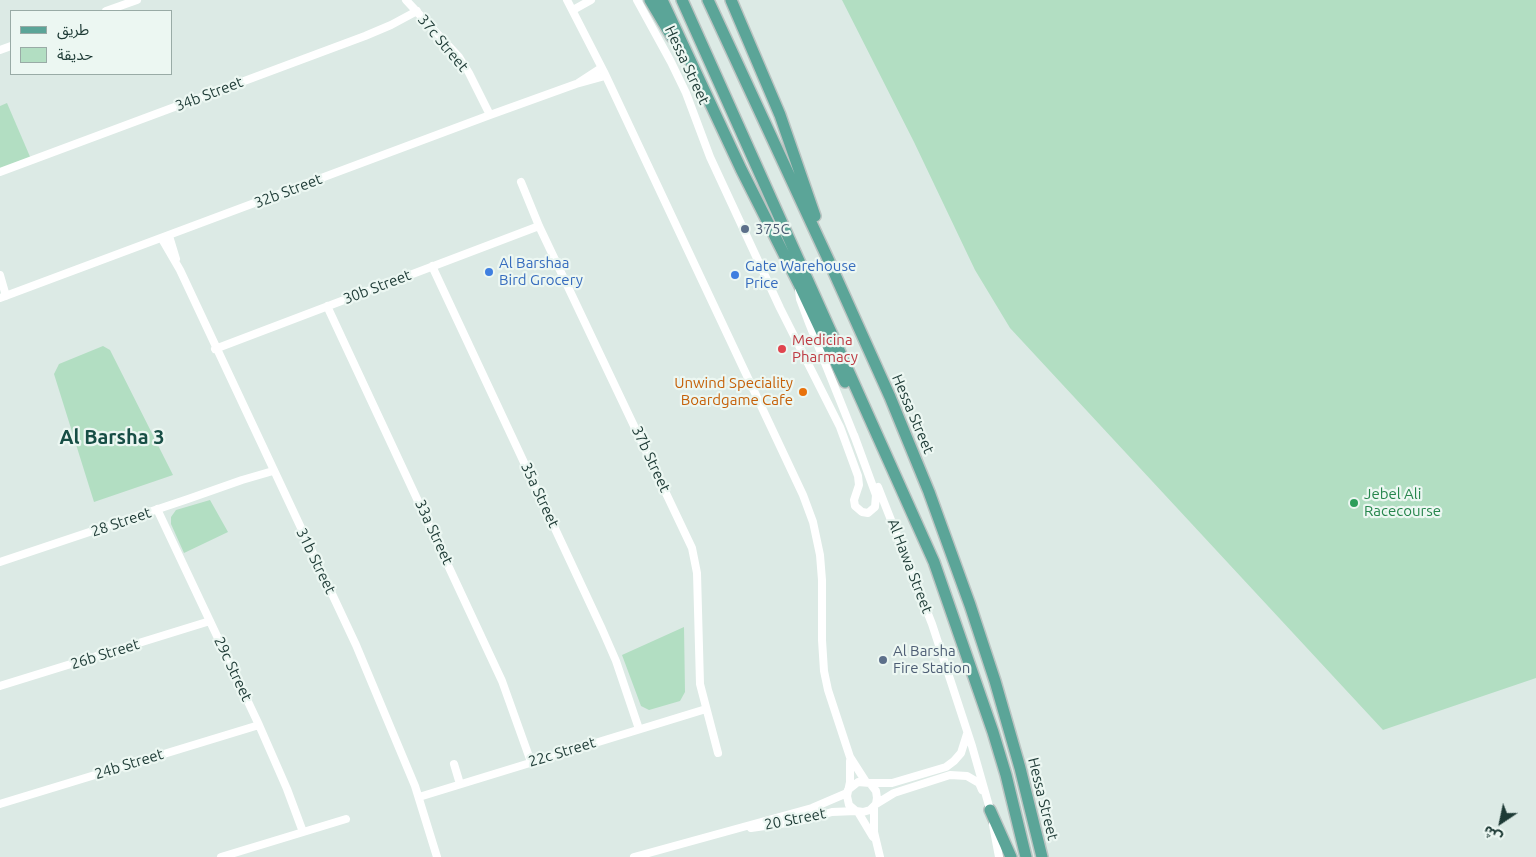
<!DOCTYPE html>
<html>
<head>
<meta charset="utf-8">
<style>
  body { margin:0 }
  #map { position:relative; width:1536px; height:857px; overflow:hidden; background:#dceae5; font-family:Ubuntu,"Noto Sans Arabic",sans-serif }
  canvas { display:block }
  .legend { position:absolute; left:10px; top:10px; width:162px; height:65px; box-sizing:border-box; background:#ecf7f2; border:1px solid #99aba6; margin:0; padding:6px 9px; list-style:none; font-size:15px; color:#1d3a35 }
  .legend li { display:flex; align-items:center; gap:10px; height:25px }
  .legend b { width:25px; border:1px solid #99aba6 }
  .north { position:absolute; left:1476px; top:797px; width:50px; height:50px; -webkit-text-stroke:4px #ecf7f2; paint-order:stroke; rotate:214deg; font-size:14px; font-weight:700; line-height:20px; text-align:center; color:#1d3a35 }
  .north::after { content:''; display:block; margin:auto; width:18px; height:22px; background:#1d3a35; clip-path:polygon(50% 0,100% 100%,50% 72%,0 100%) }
</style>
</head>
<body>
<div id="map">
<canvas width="1536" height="857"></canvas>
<ul class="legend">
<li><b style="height:6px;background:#5ba598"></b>طريق</li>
<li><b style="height:14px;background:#b2dec2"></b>حديقة</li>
</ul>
<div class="north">ش</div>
</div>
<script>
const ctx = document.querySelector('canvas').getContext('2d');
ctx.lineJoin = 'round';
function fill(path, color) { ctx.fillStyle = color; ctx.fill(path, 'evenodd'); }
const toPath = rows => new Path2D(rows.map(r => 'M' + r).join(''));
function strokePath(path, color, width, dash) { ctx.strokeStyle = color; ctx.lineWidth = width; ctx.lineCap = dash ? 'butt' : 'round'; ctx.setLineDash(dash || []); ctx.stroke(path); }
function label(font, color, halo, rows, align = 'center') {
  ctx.font = font + ' Ubuntu,sans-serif'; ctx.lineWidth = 4.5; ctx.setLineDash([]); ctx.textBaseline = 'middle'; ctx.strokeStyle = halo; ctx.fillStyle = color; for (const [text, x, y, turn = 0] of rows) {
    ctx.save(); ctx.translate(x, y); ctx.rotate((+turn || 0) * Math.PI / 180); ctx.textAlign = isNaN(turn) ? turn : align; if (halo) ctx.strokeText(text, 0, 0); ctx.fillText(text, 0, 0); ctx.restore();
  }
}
const green = toPath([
  [842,0,1536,0,1536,678,1383,730,1010,328,975,270,914,142],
  [7,103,31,159,0,169,0,106],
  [103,346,110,350,173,475,94,502,54,374,59,364],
  [210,500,228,532,184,553,171,524,171,517,176,510],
  [684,627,685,692,680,701,649,710,641,706,622,655]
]);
const street = toPath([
  [406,0,459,57,469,73,490,115],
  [567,0,604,72,803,495,813,522,820,555,822,580,822,640,824,671,828,690,850,757,866,782],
  [637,0,671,62,686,93,710,157,780,308,840,427,858,476,859,485,854,500,855,506,862,512,868,513,875,507,876,495,854,435],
  [573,10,591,0],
  [106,11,137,0],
  [0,50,11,46],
  [578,83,601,68],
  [0,172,365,36,391,25,417,11],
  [521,182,539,226,692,548,697,573,700,684,718,753],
  [169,236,176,259],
  [162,239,180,270,356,645,415,786,437,857],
  [432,266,602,629,616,661,639,729],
  [0,275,6,296],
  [799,290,800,299,809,323,855,438],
  [0,298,490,115,576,84,605,76],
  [327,306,502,681,531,762],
  [215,349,539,226],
  [878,487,932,624,972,746,991,813],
  [157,509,259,725,287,789,303,832],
  [0,562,188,499,242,480,273,471],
  [0,686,210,621],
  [454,764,460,784],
  [870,783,892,783,946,767,954,761,961,753,967,734],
  [848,790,858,782,870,783,876,791,877,798,876,804,870,810,863,812,856,811,849,805,847,796,850,782,850,761],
  [419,797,706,709],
  [0,804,259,725],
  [876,804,894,793,950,775,967,776,979,783,982,790],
  [874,807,874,832,880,857],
  [858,812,873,837],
  [993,825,999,857],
  [751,828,800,821,832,812,856,811],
  [221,857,346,819],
  [634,857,812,808,847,793]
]);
const primary = toPath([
  [650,0,672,37],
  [662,0,741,169,799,284,845,382],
  [682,0,934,562,993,732,1006,775,1026,857],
  [708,0,828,259,890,397,929,492,970,605,995,681,1020,768,1042,857],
  [731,0,780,115,815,216],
  [990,810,1011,857]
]);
const markers = [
  [745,229,5,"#5c6f8a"],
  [489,272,5,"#3f7fe0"],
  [735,275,5,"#3f7fe0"],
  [782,349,5,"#e0444e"],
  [803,392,5,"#e8710a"],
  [1354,503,5,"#2e9e5b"],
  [883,660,5,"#5c6f8a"]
];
const streetNames = [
  ["37c Street",443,43,50],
  ["Hessa Street",687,65,65],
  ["34b Street",209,94,-21],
  ["32b Street",288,191,-21],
  ["30b Street",377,287,-21],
  ["Hessa Street",913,414,67],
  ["37b Street",651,459,65],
  ["35a Street",540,495,65],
  ["28 Street",121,522,-19],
  ["33a Street",434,532,65],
  ["31b Street",316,561,64],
  ["Al Hawa Street",910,566,69],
  ["26b Street",105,654,-17],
  ["29c Street",233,669,65],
  ["22c Street",562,752,-17],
  ["24b Street",129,764,-17],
  ["Hessa Street",1043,799,76],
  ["20 Street",795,819,-11]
];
const serviceNames = [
  ["375C",755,229],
  ["Al Barsha",893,651],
  ["Fire Station",893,668]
];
const shopNames = [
  ["Al Barshaa",499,263],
  ["Bird Grocery",499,280],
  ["Gate Warehouse",745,266],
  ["Price",745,283]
];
const healthNames = [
  ["Medicina",792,340],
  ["Pharmacy",792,357]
];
const foodNames = [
  ["Unwind Speciality",793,383],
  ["Boardgame Cafe",793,400]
];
const leisureNames = [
  ["Jebel Ali",1364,494],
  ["Racecourse",1364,511]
];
const districtNames = [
  ["Al Barsha 3",112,437]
];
fill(green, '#b2dec2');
strokePath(primary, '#bbc4c2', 14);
strokePath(street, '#fff', 8);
strokePath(primary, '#5ba598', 11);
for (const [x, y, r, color] of markers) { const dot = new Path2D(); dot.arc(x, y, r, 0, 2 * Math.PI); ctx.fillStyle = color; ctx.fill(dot); strokePath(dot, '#ecf7f2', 2); }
label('15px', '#1d3a35', '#ecf7f2', streetNames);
label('15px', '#4e5e75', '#ecf7f2', serviceNames, 'left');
label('15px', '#366cbe', '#ecf7f2', shopNames, 'left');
label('15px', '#be3a42', '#ecf7f2', healthNames, 'left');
label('15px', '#c56008', '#ecf7f2', foodNames, 'right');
label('15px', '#27864d', '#ecf7f2', leisureNames, 'left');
label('bold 20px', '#174e45', '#ecf7f2', districtNames);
</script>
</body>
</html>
